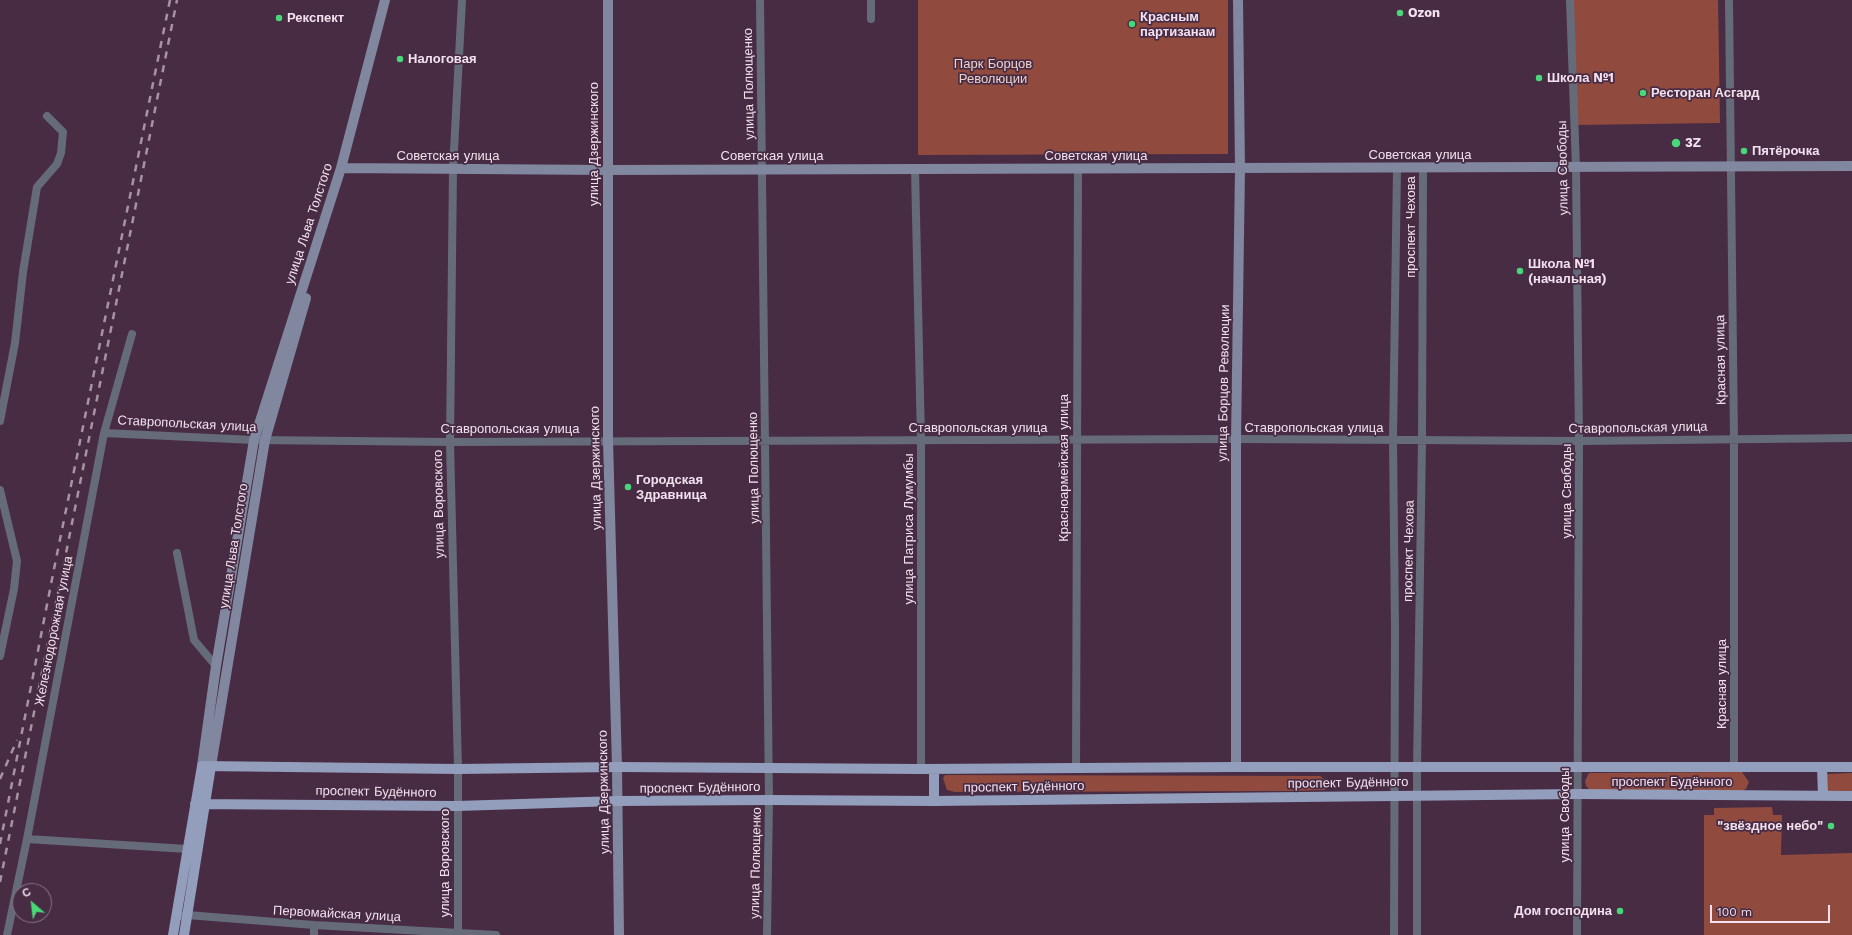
<!DOCTYPE html>
<html>
<head>
<meta charset="utf-8">
<style>
  body { margin:0 }
  #map { position:relative; width:1852px; height:935px; overflow:hidden; background:#472c44; font-family:"Work Sans",sans-serif }
  canvas { display:block }
  .north { position:absolute; left:12px; top:883px; width:40px; height:40px; box-sizing:border-box; background:#472c44; border:1px solid #8b7488; border-radius:50%; rotate:332deg; font-size:11px; font-weight:700; line-height:16px; text-align:center; color:#f2e0ef }
  .north::after { content:''; display:block; margin:auto; width:14px; height:18px; background:#48d779; clip-path:polygon(50% 0,100% 100%,50% 72%,0 100%) }
  .scale { position:absolute; left:1710px; top:905px; width:120px; height:18px; box-sizing:border-box; border:2px solid #f2e0ef; border-top:0; padding-left:5px; font-size:12px; line-height:14px; white-space:nowrap; color:#f2e0ef; -webkit-text-stroke:3px #472c44; paint-order:stroke }
</style>
</head>
<body>
<div id="map">
<canvas width="1852" height="935"></canvas>
<div class="north">С</div>
<div class="scale">100 m</div>
</div>
<script>
const ctx = document.querySelector('canvas').getContext('2d');
ctx.lineJoin = 'round';
function fill(path, color) { ctx.fillStyle = color; ctx.fill(path, 'evenodd'); }
const toPath = rows => new Path2D(rows.map(r => 'M' + r).join(''));
function strokePath(path, color, width, dash) { ctx.strokeStyle = color; ctx.lineWidth = width; ctx.lineCap = dash ? 'butt' : 'round'; ctx.setLineDash(dash || []); ctx.stroke(path); }
function label(font, color, halo, rows, align = 'center') {
  ctx.font = font + ' "Work Sans",sans-serif'; ctx.lineWidth = 3.5; ctx.setLineDash([]); ctx.textBaseline = 'middle'; ctx.strokeStyle = halo; ctx.fillStyle = color; for (const [text, x, y, turn = 0] of rows) {
    ctx.save(); ctx.translate(x, y); ctx.rotate((+turn || 0) * Math.PI / 180); ctx.textAlign = isNaN(turn) ? turn : align; if (halo) ctx.strokeText(text, 0, 0); ctx.fillText(text, 0, 0); ctx.restore();
  }
}
const green = toPath([
  [918,0,1228,0,1228,154,918,155],
  [1573,0,1718,0,1720,123,1575,125],
  [1742,772,1749,782,1746,789,1740,792,1590,790,1586,786,1585,781,1589,773],
  [1852,773,1852,791,1827,791,1827,774],
  [945,775,1320,776,1324,779,1327,787,1324,790,1292,791,955,792,947,790,943,778],
  [1772,807,1773,815,1782,815,1781,855,1852,853,1852,935,1704,935,1704,815,1714,815,1714,808]
]);
const street = toPath([
  [760,0,769,800,767,935],
  [871,0,871,19],
  [1570,0,1576,168,1579,441,1577,935],
  [1729,0,1734,440,1734,768],
  [915,169,921,441,921,769],
  [0,421,15,343,23,272,37,187,57,164,61,153,63,132,47,116],
  [104,433,254,440,450,442,1236,439,1579,441,1852,438],
  [0,490,17,561,14,589,0,656],
  [177,553,194,640,216,666],
  [1076,768,1078,169],
  [27,839,187,849],
  [176,916,187,915,314,925,496,935],
  [7,935,27,839,104,433,132,334],
  [314,935,314,925],
  [458,935,458,769,450,442,453,169,462,0],
  [1394,935,1395,630,1393,440,1397,168],
  [1417,935,1417,768,1422,441,1423,168]
]);
const secondary = toPath([
  [608,0,608,441,617,767,619,935],
  [341,168,607,170,1852,166],
  [202,766,216,666,254,440,341,168,385,0],
  [211,766,265,440,306,298],
  [1236,767,1236,439,1240,169,1238,0]
]);
const primary = toPath([
  [1822,767,1823,795],
  [934,769,934,801],
  [195,804,457,806,617,801,769,800,934,801,1578,794,1852,796],
  [173,935,202,766,458,769,617,767,921,769,1236,767,1852,767],
  [184,935,211,766]
]);
const rail = toPath([
  [0,779,17,740],
  [0,844,55,564,170,0],
  [0,882,177,0]
]);
const markers = [
  [1400,13,4,"#48d779"],
  [279,18,4,"#48d779"],
  [1132,24,4,"#48d779"],
  [400,59,4,"#48d779"],
  [1539,78,4,"#48d779"],
  [1643,93,4,"#48d779"],
  [1676,143,5,"#48d779"],
  [1744,151,4,"#48d779"],
  [1520,271,4,"#48d779"],
  [628,487,4,"#48d779"],
  [1831,826,4,"#48d779"],
  [1620,911,4,"#48d779"]
];
const poiNames = [
  ["Ozon",1408,13],
  ["Красным",1140,17],
  ["партизанам",1140,32],
  ["Рекспект",287,18],
  ["Налоговая",408,59],
  ["Школа №1",1547,78],
  ["Ресторан Асгард",1651,93],
  ["3Z",1685,143],
  ["Пятёрочка",1752,151],
  ["Школа №1",1528,264],
  ["(начальная)",1528,279],
  ["Городская",636,480],
  ["Здравница",636,495],
  ["\"звёздное небо\"",1823,826,"right"],
  ["Дом господина",1612,911,"right"]
];
const parkNames = [
  ["Парк Борцов",993,64],
  ["Революции",993,79]
];
const streetNames = [
  ["улица Полющенко",749,84,-91],
  ["улица Дзержинского",594,144,-90],
  ["Советская улица",1420,155],
  ["Советская улица",448,156],
  ["Советская улица",772,156],
  ["Советская улица",1096,156],
  ["улица Свободы",1563,168,-91],
  ["улица Льва Толстого",309,224,-72],
  ["проспект Чехова",1411,227,-90],
  ["Красная улица",1721,360,-91],
  ["улица Борцов Революции",1224,383,-89],
  ["Ставропольская улица",187,424,3],
  ["Ставропольская улица",978,428],
  ["Ставропольская улица",1314,428],
  ["Ставропольская улица",1638,428,-1],
  ["Ставропольская улица",510,429],
  ["улица Дзержинского",596,468,-91],
  ["улица Полющенко",754,468,-91],
  ["Красноармейская улица",1064,468,-90],
  ["улица Свободы",1567,491,-90],
  ["улица Воровского",439,504,-91],
  ["улица Патриса Лумумбы",909,529,-90],
  ["улица Льва Толстого",234,546,-81],
  ["проспект Чехова",1409,551,-89],
  ["Железнодорожная улица",54,631,-79],
  ["Красная улица",1722,684,-90],
  ["проспект Будённого",1672,782],
  ["проспект Будённого",1348,783,-1],
  ["проспект Будённого",1024,787,-1],
  ["проспект Будённого",700,788,-1],
  ["проспект Будённого",376,792,1],
  ["улица Дзержинского",604,792,-91],
  ["улица Свободы",1565,815,-90],
  ["улица Воровского",445,863,-90],
  ["улица Полющенко",756,863,-89],
  ["Первомайская улица",337,914,3]
];
fill(green, '#914a3e');
strokePath(street, '#666b7a', 8);
strokePath(secondary, '#80879f', 10);
strokePath(primary, '#939dbc', 10);
strokePath(rail, '#a892a5', 2.5, [7, 7]);
for (const [x, y, r, color] of markers) { const dot = new Path2D(); dot.arc(x, y, r, 0, 2 * Math.PI); ctx.fillStyle = color; ctx.fill(dot); strokePath(dot, '#472c44', 1.5); }
label('bold 13px', '#f2e0ef', '#472c44', poiNames, 'left');
label('13px', '#edd1cb', '#472c44', parkNames);
label('13px', '#f2e0ef', '#472c44', streetNames);
</script>
</body>
</html>
